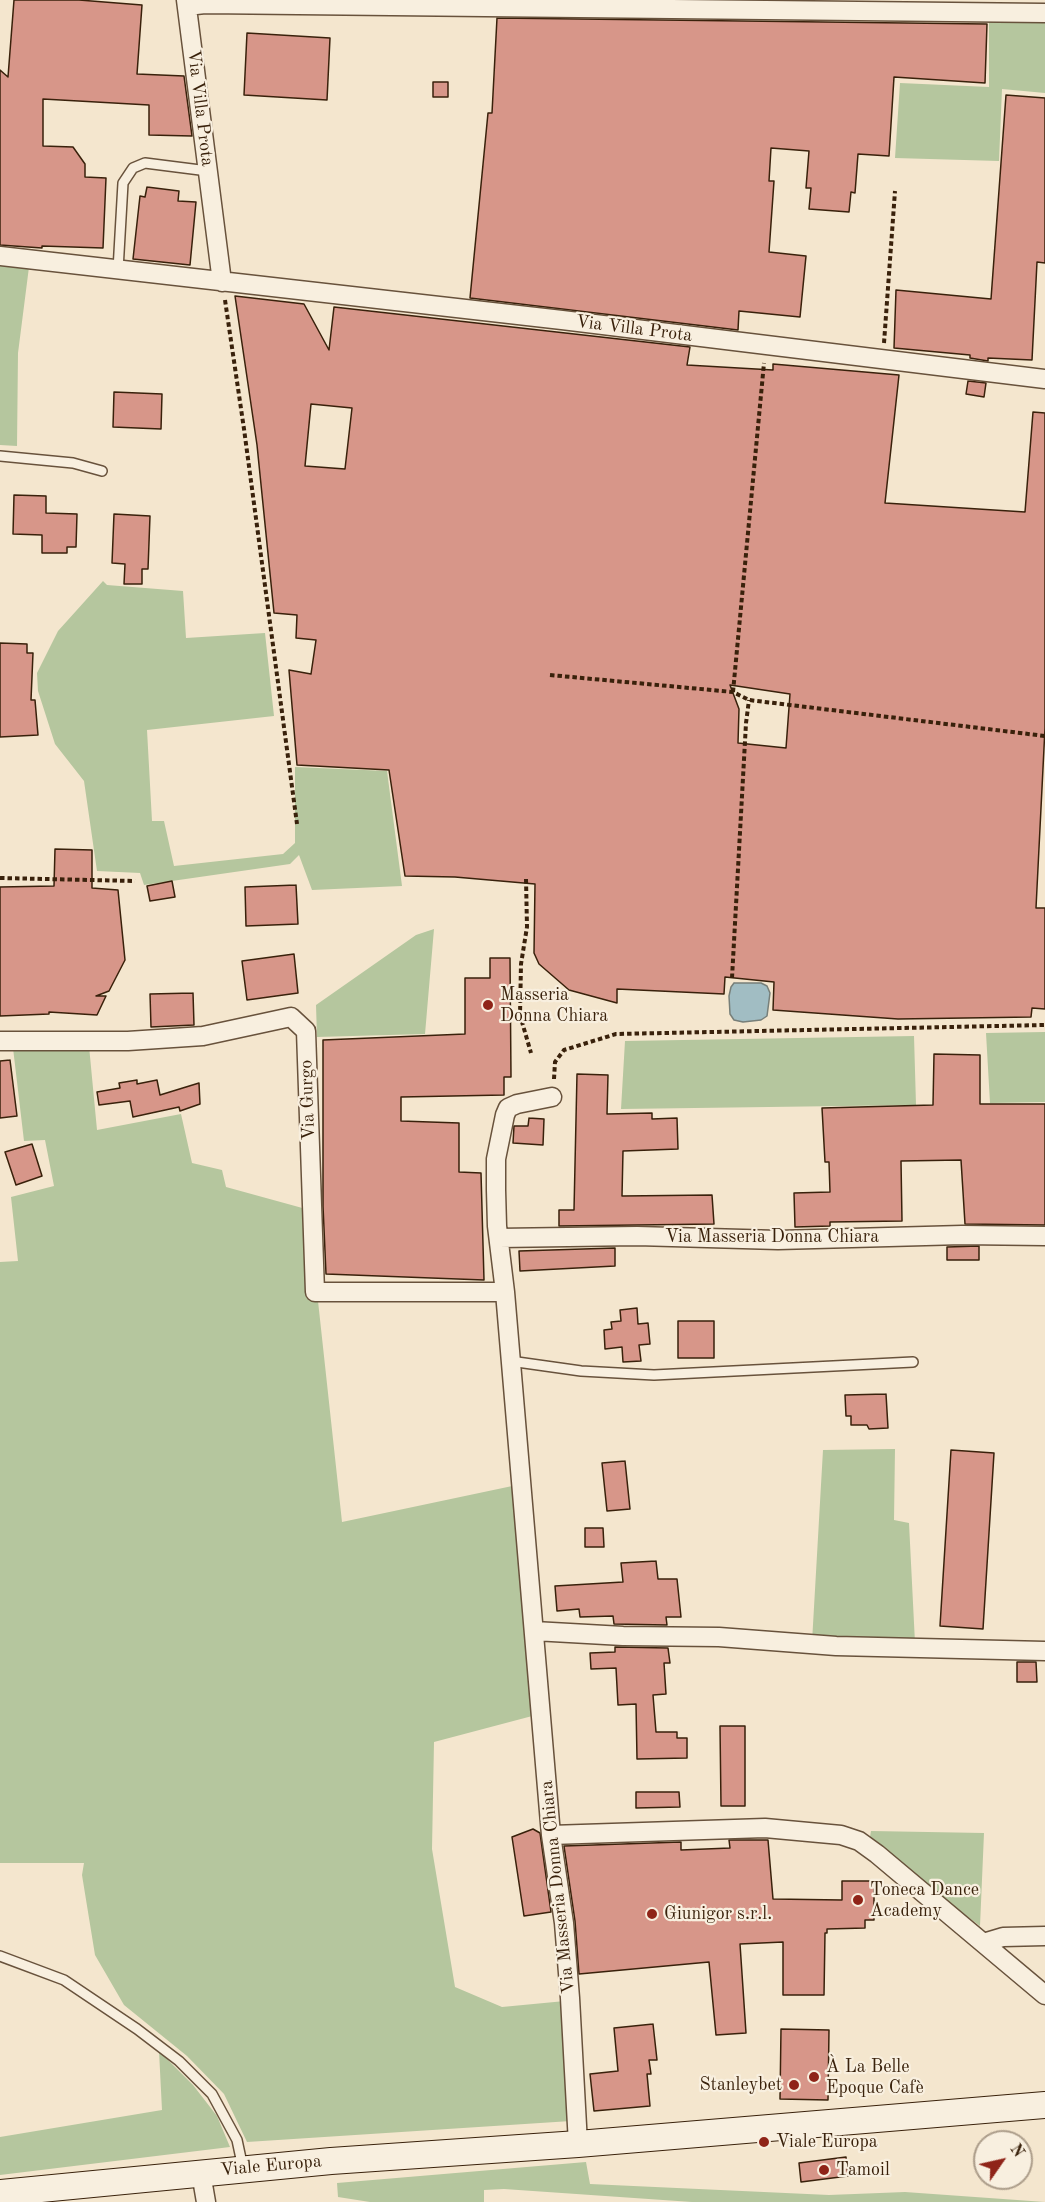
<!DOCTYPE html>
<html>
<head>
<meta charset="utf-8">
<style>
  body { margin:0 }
  #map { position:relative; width:1045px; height:2202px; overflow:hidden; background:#f4e6ce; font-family:"Old Standard TT",serif }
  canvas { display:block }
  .north { position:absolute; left:973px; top:2130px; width:60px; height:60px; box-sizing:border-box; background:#f8efdf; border:2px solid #ac9d8a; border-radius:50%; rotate:56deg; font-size:16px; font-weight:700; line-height:24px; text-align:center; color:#39210b }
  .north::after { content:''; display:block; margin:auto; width:21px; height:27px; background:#8f2418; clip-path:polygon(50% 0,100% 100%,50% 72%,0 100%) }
</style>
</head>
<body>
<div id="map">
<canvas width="1045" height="2202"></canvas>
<div class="north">N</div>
</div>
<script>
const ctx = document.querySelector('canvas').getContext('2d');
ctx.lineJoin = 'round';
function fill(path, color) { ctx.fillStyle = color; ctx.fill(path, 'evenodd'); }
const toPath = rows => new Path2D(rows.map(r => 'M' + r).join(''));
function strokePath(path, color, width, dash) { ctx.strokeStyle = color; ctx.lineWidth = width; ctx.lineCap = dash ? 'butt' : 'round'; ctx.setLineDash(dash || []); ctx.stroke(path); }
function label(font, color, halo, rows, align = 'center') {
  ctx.font = font + ' "Old Standard TT",serif'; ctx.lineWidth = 4.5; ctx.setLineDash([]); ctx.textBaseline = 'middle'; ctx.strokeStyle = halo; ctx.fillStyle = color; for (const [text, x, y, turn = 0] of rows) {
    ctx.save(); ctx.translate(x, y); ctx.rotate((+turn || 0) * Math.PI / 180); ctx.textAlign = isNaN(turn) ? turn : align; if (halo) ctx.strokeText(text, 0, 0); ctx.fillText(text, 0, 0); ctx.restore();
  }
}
const green = toPath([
  [989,20,1045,20,1045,93,1002,89,999,161,895,158,900,83,989,87],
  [0,263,29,267,18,353,17,446,0,445],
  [103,581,107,585,183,591,186,638,265,633,274,716,147,730,152,821,164,821,174,866,283,854,295,843,295,767,387,771,402,886,312,890,299,855,290,864,144,885,140,873,97,871,84,781,55,744,38,691,37,673,58,631],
  [434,929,425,1034,317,1037,316,1005,416,935],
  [1045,1032,1045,1102,990,1103,986,1033],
  [914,1036,916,1105,621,1109,625,1041],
  [89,1046,97,1130,181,1114,192,1163,222,1170,226,1187,306,1209,307,1298,318,1301,342,1522,517,1485,536,1715,434,1742,432,1849,455,1987,502,2007,565,2001,571,2121,247,2142,224,2094,187,2056,124,2005,95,1955,82,1875,84,1863,0,1863,0,1262,18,1261,11,1197,54,1186,45,1140,24,1141,13,1048],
  [895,1449,894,1520,909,1523,915,1643,812,1642,823,1450],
  [871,1831,984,1833,980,1926,869,1843],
  [159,2051,193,2085,217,2116,230,2147,0,2175,0,2137,162,2110],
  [586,2162,590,2184,829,2195,905,2192,1045,2202,692,2202,504,2189,484,2190,484,2202,370,2202,338,2197,337,2183]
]);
const water = toPath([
  [734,983,761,983,767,986,770,993,767,1016,761,1020,743,1022,734,1020,730,1014,729,996,731,987,734,983]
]);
const building = toPath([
  [14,0,79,0,142,5,137,74,184,76,192,136,149,135,149,105,43,99,43,146,73,147,85,164,85,177,106,178,103,248,42,246,42,248,0,245,0,70,8,77,14,0],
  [497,18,987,24,985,83,894,77,889,156,858,154,855,193,851,192,849,212,809,209,811,188,806,188,809,151,771,148,769,181,774,181,769,252,806,256,800,317,739,311,738,330,470,298,488,113,492,113,497,18],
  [247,33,330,38,327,100,244,95,247,33],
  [433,82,448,82,448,97,433,97,433,82],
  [1006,95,1045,98,1045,263,1037,262,1032,360,988,358,988,361,970,358,970,355,894,348,896,290,991,299,1006,95],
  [147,187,179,191,178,201,196,202,190,265,133,259,140,196,145,197,147,187],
  [235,296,304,304,329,350,334,307,690,347,687,365,773,370,773,364,899,375,885,503,1025,512,1033,412,1045,413,1045,728,1036,908,1045,908,1045,1009,1032,1008,1031,1017,898,1019,773,1010,774,982,725,977,724,994,617,989,617,1003,569,990,539,964,534,953,535,884,455,877,405,876,389,770,297,765,289,670,311,674,316,640,296,638,297,615,274,613,257,445,235,296],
  [311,404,352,408,345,469,305,466,311,404],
  [730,685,790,694,786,748,738,743,739,709,730,685],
  [968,381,986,383,984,397,966,394,968,381],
  [114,392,162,394,161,429,113,427,114,392],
  [14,495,46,496,46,513,77,514,76,547,67,547,67,553,42,553,42,535,13,534,14,495],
  [114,514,150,516,148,569,142,569,142,584,124,584,125,564,112,563,114,514],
  [0,643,27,644,27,653,33,653,31,700,35,700,38,735,0,737,0,643],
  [55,849,92,850,92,888,118,890,125,960,109,991,96,996,106,996,97,1015,49,1012,49,1014,0,1016,0,887,54,886,55,849],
  [172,881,175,897,150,901,147,886,172,881],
  [296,885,298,924,246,926,245,887,296,885],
  [294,954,298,993,247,1000,242,961,294,954],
  [490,958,510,958,511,1077,504,1077,504,1095,401,1097,401,1121,459,1123,459,1172,481,1173,484,1280,326,1274,323,1206,323,1040,465,1034,465,978,490,978,490,958],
  [193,993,194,1025,151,1027,150,994,193,993],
  [934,1054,980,1055,980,1104,1045,1104,1045,1225,965,1224,961,1160,901,1161,902,1221,830,1222,830,1226,795,1227,794,1193,830,1192,829,1162,825,1162,822,1108,933,1105,934,1054],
  [10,1060,17,1116,0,1118,0,1061,10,1060],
  [577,1074,608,1075,607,1114,652,1113,652,1119,677,1118,678,1149,623,1151,622,1196,712,1195,714,1224,559,1226,559,1210,574,1210,577,1074],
  [137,1080,137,1084,157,1080,160,1095,199,1083,200,1104,180,1111,179,1107,133,1117,130,1101,99,1105,97,1092,120,1088,119,1083,137,1080],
  [529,1118,544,1119,543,1145,513,1143,514,1126,528,1126,529,1118],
  [32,1144,42,1176,16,1185,5,1152,32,1144],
  [979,1246,979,1260,947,1260,947,1247,979,1246],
  [615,1248,615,1266,520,1271,519,1251,615,1248],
  [637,1308,638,1324,648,1323,650,1344,639,1345,641,1361,623,1362,622,1347,605,1349,604,1330,612,1329,611,1322,621,1321,620,1310,637,1308],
  [678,1321,714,1321,714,1358,678,1358,678,1321],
  [886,1394,888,1428,869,1429,867,1425,851,1425,851,1416,846,1416,845,1395,886,1394],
  [951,1450,994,1453,983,1629,940,1626,951,1450],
  [625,1461,630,1509,607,1511,602,1463,625,1461],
  [585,1528,603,1528,604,1547,585,1547,585,1528],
  [656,1561,658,1579,677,1579,681,1617,666,1617,667,1625,614,1624,613,1616,580,1617,579,1609,557,1611,555,1586,623,1582,621,1563,656,1561],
  [615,1647,668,1648,670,1663,664,1663,666,1694,653,1695,656,1732,677,1732,677,1738,687,1738,687,1758,637,1759,636,1704,618,1705,616,1668,591,1669,590,1653,615,1652,615,1647],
  [1017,1662,1036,1662,1037,1682,1017,1682,1017,1662],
  [720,1726,745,1726,745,1806,721,1806,720,1726],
  [636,1792,679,1792,680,1807,636,1808,636,1792],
  [533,1829,540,1833,551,1912,524,1916,512,1837,533,1829],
  [729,1840,768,1840,773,1899,842,1900,842,1881,874,1881,874,1920,865,1920,865,1928,827,1929,827,1933,825,1933,824,1995,783,1995,783,1942,740,1944,746,2033,716,2035,709,1962,579,1974,575,1921,564,1846,681,1842,681,1850,730,1848,729,1840],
  [653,2024,657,2060,649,2060,651,2074,647,2074,650,2106,594,2111,590,2074,618,2071,614,2028,653,2024],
  [781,2029,829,2030,828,2100,780,2099,781,2029],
  [846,2157,848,2176,801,2182,799,2163,846,2157]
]);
const path = toPath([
  [225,300,244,429,297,824],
  [884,343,895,191],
  [550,675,733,692,749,700,1045,736],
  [733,692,764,363],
  [0,878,135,881],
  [526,879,527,927,521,964,520,1015,531,1053],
  [732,978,746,723,749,700],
  [554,1079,555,1062,564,1050,616,1034,1045,1025]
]);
const lane = toPath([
  [118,270,123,183,133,168,145,163,208,171],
  [0,456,73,463,102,471],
  [510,1361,581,1371,654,1375,913,1362],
  [0,1956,64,1980,137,2029,179,2061,212,2094,237,2140,243,2168]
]);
const street = toPath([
  [186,0,222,282],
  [187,6,205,4,1045,13],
  [0,256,562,320,1045,379],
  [0,1041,128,1041,203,1036,291,1017,306,1031,315,1292,505,1292],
  [552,1097,517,1104,508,1108,505,1115,496,1159,496,1190,497,1226,505,1292,551,1835,564,1923,570,1998,578,2144],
  [499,1238,637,1236,778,1240,962,1235,1045,1236],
  [534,1631,623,1636,719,1637,836,1646,1045,1651],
  [551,1835,765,1828,841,1835,859,1841,877,1854,1045,1995],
  [983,1943,1003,1937,1045,1936],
  [201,2173,206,2202]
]);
const secondary = toPath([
  [0,2193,331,2161,578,2144,1045,2105]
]);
const markers = [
  [488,1005,6,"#8f2418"],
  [858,1900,6,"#8f2418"],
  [652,1914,6,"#8f2418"],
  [814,2077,6,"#8f2418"],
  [794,2085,6,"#8f2418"],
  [764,2142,6,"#8f2418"],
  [824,2170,6,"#8f2418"]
];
const streetNames = [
  ["Via Villa Prota",200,108,83],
  ["Via Villa Prota",634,329,7],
  ["Via Gurgo",308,1100,-92],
  ["Via Masseria Donna Chiara",772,1237],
  ["Via Masseria Donna Chiara",558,1887,-96],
  ["Viale Europa",271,2166,-5]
];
const poiNames = [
  ["Masseria",500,995],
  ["Donna Chiara",500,1016],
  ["Toneca Dance",870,1890],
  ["Academy",870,1911],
  ["Giunigor s.r.l.",664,1914],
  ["À La Belle",826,2067],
  ["Epoque Cafè",826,2088],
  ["Stanleybet",782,2085,"right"],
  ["Viale Europa",776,2142],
  ["Tamoil",836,2170]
];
fill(green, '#b5c69e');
fill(water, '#a1bdc3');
strokePath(water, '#777f79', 1.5);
fill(building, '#d79689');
strokePath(building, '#39210b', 1.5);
strokePath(lane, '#68523c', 12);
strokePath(street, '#68523c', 21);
strokePath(secondary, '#39210b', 28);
strokePath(path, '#39210b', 4, [4.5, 3]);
strokePath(lane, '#f8efdf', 9);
strokePath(street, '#f8efdf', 18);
strokePath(secondary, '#f8efdf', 26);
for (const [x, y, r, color] of markers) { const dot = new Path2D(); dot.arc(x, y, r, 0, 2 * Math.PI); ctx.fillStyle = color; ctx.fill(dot); strokePath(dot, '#f8efdf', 2); }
label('18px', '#39210b', '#f8efdf', streetNames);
label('18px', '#39210b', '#f8efdf', poiNames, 'left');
</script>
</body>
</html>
